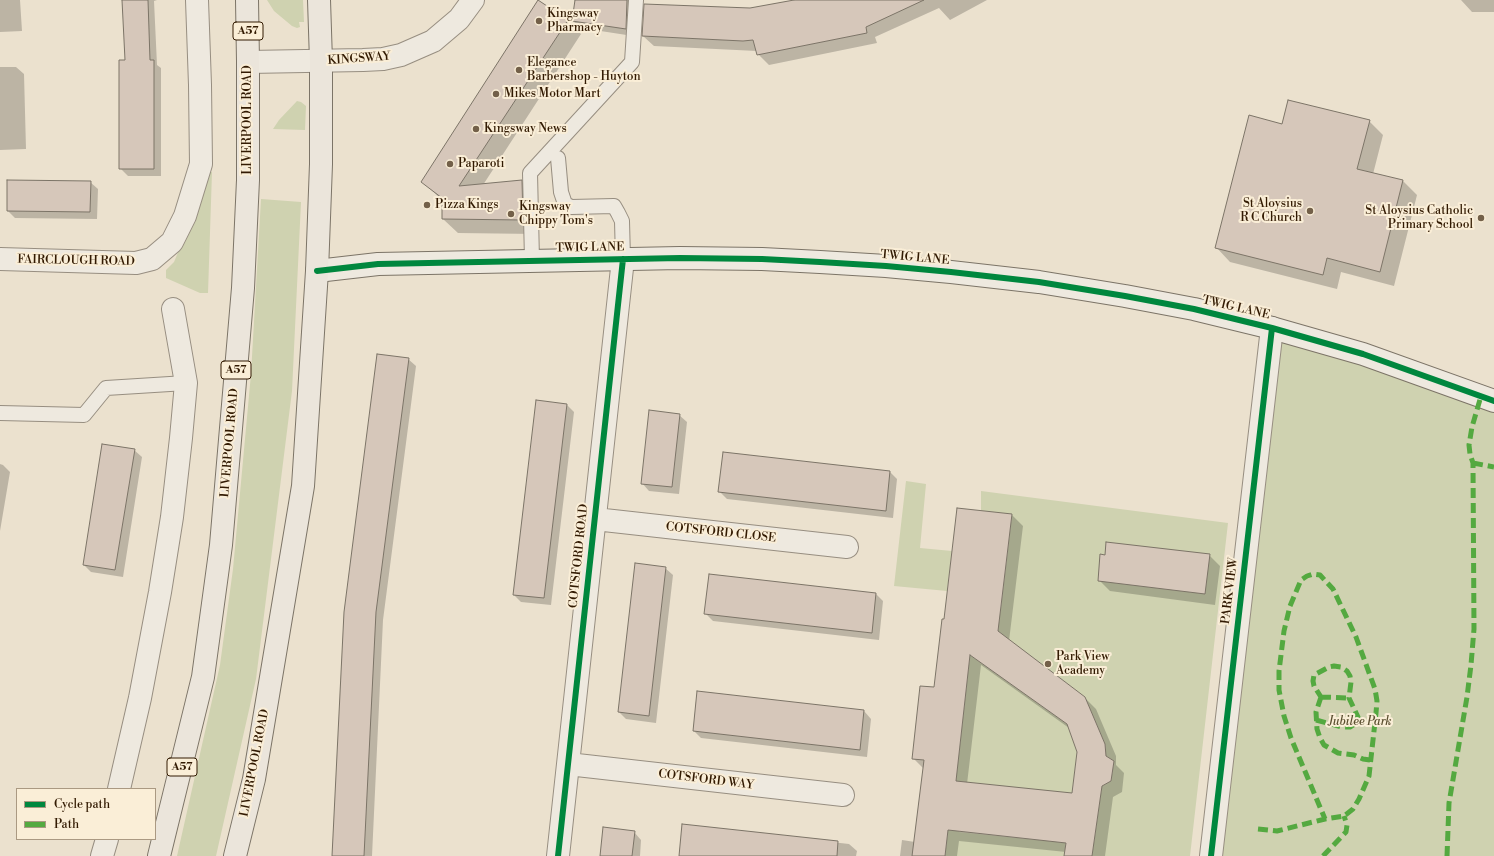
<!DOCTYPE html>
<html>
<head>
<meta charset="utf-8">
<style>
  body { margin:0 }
  #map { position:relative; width:1494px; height:856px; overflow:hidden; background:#ebe1ce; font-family:"Libre Bodoni",serif }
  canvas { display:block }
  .legend { position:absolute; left:16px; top:788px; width:140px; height:52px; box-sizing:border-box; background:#faeed7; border:1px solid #aa9982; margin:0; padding:5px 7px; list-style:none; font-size:12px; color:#321a02 }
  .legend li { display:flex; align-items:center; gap:8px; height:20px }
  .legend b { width:20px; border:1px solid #aa9982 }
</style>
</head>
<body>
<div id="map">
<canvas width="1494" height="856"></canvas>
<ul class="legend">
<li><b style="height:5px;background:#00873e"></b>Cycle path</li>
<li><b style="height:5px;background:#54a940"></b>Path</li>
</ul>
</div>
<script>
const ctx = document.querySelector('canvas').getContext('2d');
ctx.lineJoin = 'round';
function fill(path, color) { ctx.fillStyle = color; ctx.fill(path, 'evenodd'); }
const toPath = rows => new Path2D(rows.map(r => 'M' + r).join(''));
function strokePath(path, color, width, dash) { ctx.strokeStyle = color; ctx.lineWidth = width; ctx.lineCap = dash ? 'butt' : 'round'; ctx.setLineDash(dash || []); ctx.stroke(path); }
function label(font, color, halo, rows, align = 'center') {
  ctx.font = font + ' "Libre Bodoni",serif'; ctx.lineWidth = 4; ctx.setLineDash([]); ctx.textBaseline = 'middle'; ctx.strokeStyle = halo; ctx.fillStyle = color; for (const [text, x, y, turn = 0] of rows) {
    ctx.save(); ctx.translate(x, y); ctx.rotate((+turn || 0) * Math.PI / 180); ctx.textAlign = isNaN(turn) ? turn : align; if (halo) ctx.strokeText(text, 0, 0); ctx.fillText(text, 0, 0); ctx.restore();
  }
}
const green = toPath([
  [267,0,303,0,304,22,299,22,300,27,297,28,292,26,274,11],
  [297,101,301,102,306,106,305,130,273,129,279,120],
  [208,172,212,172,208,293,200,293,166,278,166,270,174,262,189,226],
  [261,199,301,202,292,391,256,679,216,856,177,856,220,665,233,569,251,374],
  [1272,328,1494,401,1494,856,1211,856],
  [906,481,926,484,920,548,952,551,947,591,894,586],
  [981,491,1228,523,1190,856,1092,856,1102,786,1111,781,1114,761,1106,756,1105,744,1085,697,988,624,1001,608,1012,515,981,511],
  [970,655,1067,724,1077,752,1064,856,945,856,950,814,960,815,959,832,1038,840,955,786]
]);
const shadow = toPath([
  [0,0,20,0,22,31,0,32],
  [123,0,157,0,154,1,157,65,161,68,161,176,128,176,120,168,126,61],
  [576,0,637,0,633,36,581,28,573,21],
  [799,0,987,0,950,20,939,8,875,37,877,43,769,65,758,54,757,51,654,46,643,36,751,9],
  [1461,0,1494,0,1494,12,1472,12],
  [567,20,581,34,483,185,521,181,535,195,536,234,458,233,443,219,443,201,423,182],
  [0,67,16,67,24,74,26,149,0,150],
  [1369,121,1383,135,1373,174,1403,181,1417,195,1394,286,1341,272,1337,289,1230,262,1216,247,1282,125],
  [8,181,90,182,98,189,97,219,15,218,8,211],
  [408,359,416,366,383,620,372,856,333,856],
  [566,404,574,412,551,605,521,602,514,595],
  [679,415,687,422,679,494,649,491,642,483],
  [134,450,142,457,123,577,91,572,84,565],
  [0,464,3,465,10,472,0,531],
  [890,472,897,479,893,518,727,499,720,492],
  [1012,515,1023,526,1009,641,1084,697,1096,709,1116,756,1116,765,1124,773,1122,792,1113,797,1105,856,1065,856,1066,852,959,841,957,856,900,856,902,840,915,842,924,769,913,758,935,688,945,620],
  [981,665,1069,728,1078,752,1073,794,967,784],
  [1209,555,1220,566,1215,605,1110,591,1099,580],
  [665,568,673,575,656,723,626,719,619,712],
  [876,594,883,601,879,640,713,621,705,613],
  [698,692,864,711,871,719,867,757,701,738,694,731],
  [683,825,849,844,857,851,856,856,680,856],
  [634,832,641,840,640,856,601,856]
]);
const building = toPath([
  [122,0,148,0,150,60,154,60,154,169,119,169,119,60,125,60,122,0],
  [538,0,568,20,459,186,522,180,523,220,442,219,442,198,421,182,538,0],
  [575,0,627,0,626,29,572,21,575,0],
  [794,0,924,0,866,27,867,33,757,55,753,40,743,41,642,36,644,4,750,8,794,0],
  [1288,100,1370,120,1357,169,1403,180,1380,272,1327,258,1323,275,1215,248,1249,115,1282,124,1288,100],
  [7,180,91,181,90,212,7,211,7,180],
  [377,354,409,358,376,612,364,856,332,856,344,612,377,354],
  [536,400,567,404,544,598,513,595,536,400],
  [649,410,680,414,672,487,641,484,649,410],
  [102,444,135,449,115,570,83,565,102,444],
  [723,452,890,471,886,511,718,492,723,452],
  [957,508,1012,514,998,631,1085,697,1105,744,1106,756,1114,761,1111,781,1102,786,1092,856,1064,856,1066,843,948,830,945,856,912,856,924,760,912,759,920,686,934,687,942,619,944,619,957,508],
  [970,655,1067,724,1077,752,1072,793,956,781,970,655],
  [1106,542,1210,554,1205,594,1098,581,1100,554,1105,555,1106,542],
  [635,563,666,567,649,716,618,712,635,563],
  [709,574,876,593,872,633,704,614,709,574],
  [697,691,864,710,860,750,693,731,697,691],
  [682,824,838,841,837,856,679,856,682,824],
  [603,827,635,831,632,856,600,856,603,827]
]);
const lane = toPath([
  [558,158,561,192,565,204,571,207,614,206,618,213,622,221,623,259],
  [532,260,530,173,632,62,636,0],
  [0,413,84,415,106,388,186,383]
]);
const street = toPath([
  [248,62,363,60,383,59,401,55,433,41,459,19,473,0],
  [0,259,136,263,152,259,172,242,185,216,201,164,200,85,197,0],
  [595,519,847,547],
  [568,764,843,795],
  [119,789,140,698,160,592,172,517,181,438,186,383,173,309],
  [102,856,107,839],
  [558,856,623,259],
  [1211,856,1272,328]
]);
const secondary = toPath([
  [317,271,378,264,680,258,762,259,820,262,886,266,951,272,1039,282,1125,296,1194,309,1272,328,1363,354,1494,401]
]);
const highway = toPath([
  [159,856,203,677,221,545,243,288,248,180,248,62,247,0],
  [235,856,254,779,303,486,317,271,321,164,321,61,319,0]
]);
const quiet = toPath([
  [1473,463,1494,467],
  [1321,697,1316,712,1317,729,1320,738,1324,745,1338,753,1354,755,1363,759,1370,760],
  [1321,697,1349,698],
  [1316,720,1342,727,1350,727,1355,724,1358,717,1349,698,1351,682,1350,676,1347,671,1341,667,1334,666,1329,667,1314,675,1313,681,1314,686,1321,697],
  [1258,829,1277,831,1325,819,1344,816,1353,809,1359,799,1369,776,1376,713,1377,701,1375,689,1356,637,1333,589,1320,575,1313,574,1307,576,1301,580,1290,606,1284,631,1279,671,1279,690,1284,716,1291,738,1325,819],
  [1323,856,1346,832,1347,825,1344,816],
  [1447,856,1449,803,1467,697,1471,665,1474,629,1473,463,1470,454,1469,445,1472,427,1481,396]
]);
const cycleway = toPath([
  [317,271,378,264,680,258,762,259,820,262,886,266,951,272,1039,282,1125,296,1194,309,1272,328,1363,354,1494,401],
  [558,856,623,259],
  [1211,856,1272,328]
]);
const markers = [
  [539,21,4,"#736049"],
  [519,70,4,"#736049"],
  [496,94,4,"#736049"],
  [476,129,4,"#736049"],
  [450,164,4,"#736049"],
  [427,205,4,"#736049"],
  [1310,211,4,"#736049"],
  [511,214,4,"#736049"],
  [1481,218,4,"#736049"],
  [1048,664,4,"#736049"]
];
const shields = [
  [248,31,30],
  [236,370,30],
  [182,767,30]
];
const shieldNames = [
  ["A57",248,31],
  ["A57",236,370],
  ["A57",182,767]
];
const poiNames = [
  ["Kingsway",547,14],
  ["Pharmacy",547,28],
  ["Elegance",527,63],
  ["Barbershop - Huyton",527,77],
  ["Mikes Motor Mart",504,94],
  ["Kingsway News",484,129],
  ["Paparoti",458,164],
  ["St Aloysius",1302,204,"right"],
  ["R C Church",1302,218,"right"],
  ["Pizza Kings",435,205],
  ["Kingsway",519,207],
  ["Chippy Tom's",519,221],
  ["St Aloysius Catholic",1473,211,"right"],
  ["Primary School",1473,225,"right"],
  ["Park View",1056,657],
  ["Academy",1056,671]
];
const streetNames = [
  ["KINGSWAY",359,59,-4],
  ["LIVERPOOL ROAD",248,120,-90],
  ["TWIG LANE",590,248,-1],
  ["TWIG LANE",915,258,5],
  ["FAIRCLOUGH ROAD",76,261,1],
  ["TWIG LANE",1236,308,13],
  ["LIVERPOOL ROAD",230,443,-85],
  ["COTSFORD CLOSE",721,533,6],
  ["COTSFORD ROAD",579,556,-84],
  ["PARK VIEW",1230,591,-83],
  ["LIVERPOOL ROAD",255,763,-79],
  ["COTSFORD WAY",706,780,7]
];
const parkNames = [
  ["Jubilee Park",1360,722]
];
fill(green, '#cfd2b0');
fill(shadow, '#0003');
fill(building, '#d6c7ba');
strokePath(building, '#7c7467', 1);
strokePath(lane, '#978e81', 16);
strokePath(street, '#978e81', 24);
strokePath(secondary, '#7c7467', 24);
strokePath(highway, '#7c7467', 24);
strokePath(lane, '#eee9df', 14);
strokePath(street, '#eee9df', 22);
strokePath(secondary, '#eee9df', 22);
strokePath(highway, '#ebe5db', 22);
strokePath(quiet, '#54a940', 5, [10, 5]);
strokePath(cycleway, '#00873e', 6);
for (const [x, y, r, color] of markers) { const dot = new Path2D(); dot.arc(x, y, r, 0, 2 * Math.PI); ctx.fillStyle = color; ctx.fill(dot); strokePath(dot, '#faeed7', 1.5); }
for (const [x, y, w] of shields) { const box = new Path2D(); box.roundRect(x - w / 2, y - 9, w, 18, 3); ctx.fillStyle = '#faeed7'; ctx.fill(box); strokePath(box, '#321a02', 1); }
label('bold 11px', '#321a02', null, shieldNames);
label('12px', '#321a02', '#faeed7', poiNames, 'left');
label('12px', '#321a02', '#faeed7', streetNames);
label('italic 12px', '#5a4e2f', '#faeed7', parkNames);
</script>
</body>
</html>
